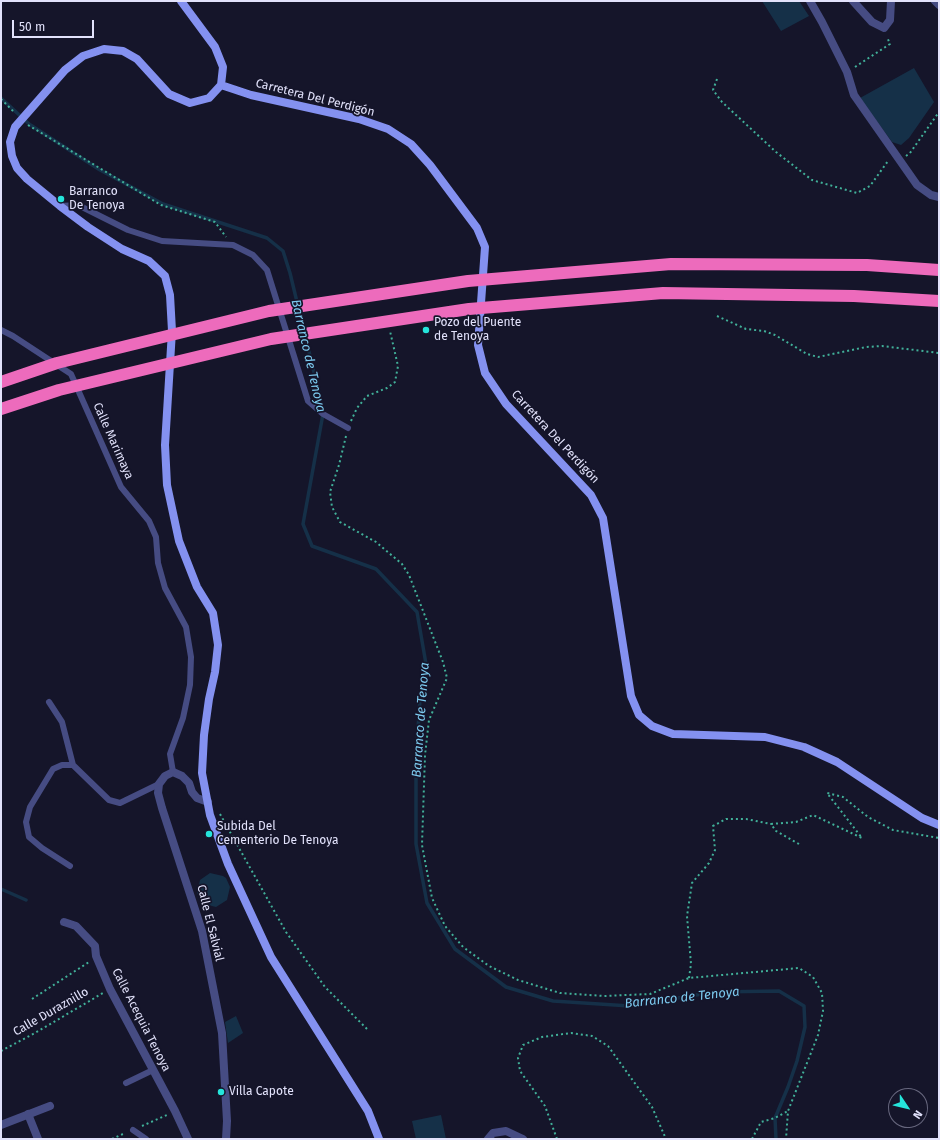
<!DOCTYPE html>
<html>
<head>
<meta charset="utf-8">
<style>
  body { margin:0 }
  #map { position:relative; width:940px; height:1140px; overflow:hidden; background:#15152a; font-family:"Fira Sans",sans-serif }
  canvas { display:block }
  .frame { position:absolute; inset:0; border:2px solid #e2e2fb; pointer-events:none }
  .north { position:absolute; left:888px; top:1088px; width:40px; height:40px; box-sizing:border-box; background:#15152a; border:1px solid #67677e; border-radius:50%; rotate:125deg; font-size:11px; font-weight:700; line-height:16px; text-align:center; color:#e2e2fb }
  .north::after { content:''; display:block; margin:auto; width:14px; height:18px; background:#25e4db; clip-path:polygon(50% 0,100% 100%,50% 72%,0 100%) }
  .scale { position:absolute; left:12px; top:20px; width:82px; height:18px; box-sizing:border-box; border:2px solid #e2e2fb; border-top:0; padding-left:5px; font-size:12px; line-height:14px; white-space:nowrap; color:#e2e2fb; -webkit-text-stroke:3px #15152a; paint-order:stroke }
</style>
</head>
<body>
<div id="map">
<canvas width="940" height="1140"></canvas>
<div class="frame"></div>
<div class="north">N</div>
<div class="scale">50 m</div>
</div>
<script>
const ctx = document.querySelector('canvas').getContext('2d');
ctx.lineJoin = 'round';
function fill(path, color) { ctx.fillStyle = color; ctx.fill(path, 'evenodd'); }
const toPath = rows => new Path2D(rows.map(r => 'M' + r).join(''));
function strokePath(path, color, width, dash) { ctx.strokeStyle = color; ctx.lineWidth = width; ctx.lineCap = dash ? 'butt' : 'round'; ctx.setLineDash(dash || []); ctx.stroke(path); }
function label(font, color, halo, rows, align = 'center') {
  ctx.font = font + ' "Fira Sans",sans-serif'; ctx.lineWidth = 3.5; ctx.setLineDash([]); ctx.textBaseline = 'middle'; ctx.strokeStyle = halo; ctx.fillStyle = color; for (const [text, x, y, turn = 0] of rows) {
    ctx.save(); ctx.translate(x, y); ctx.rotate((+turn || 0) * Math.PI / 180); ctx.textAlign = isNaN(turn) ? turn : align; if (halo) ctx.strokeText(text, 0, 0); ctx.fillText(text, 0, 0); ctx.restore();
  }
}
const water = toPath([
  [762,1,799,1,809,16,781,31],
  [914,68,934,102,909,138,901,145,892,142,860,98],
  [210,873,223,876,226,878,230,887,227,900,216,907,204,904,197,893,200,880],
  [236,1016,243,1033,228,1043,225,1022],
  [441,1115,446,1139,416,1139,412,1121]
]);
const stream = toPath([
  [1,98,29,124,100,170,163,204,267,238,283,251,290,273,318,389,323,414,303,524,312,546,376,569,417,612,426,664,420,699,416,759,416,844,427,903,455,949,506,987,553,1001,630,1006,714,992,779,991,804,1006,805,1027,797,1061,788,1087,775,1118,776,1139],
  [1,889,26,900]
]);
const path = toPath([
  [855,67,890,44,887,37],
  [717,79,713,90,722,102,776,152,812,180,857,193,870,186,888,161],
  [1,99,15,113],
  [28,125,161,205,215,222,226,237],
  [906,156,910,153,939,112],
  [717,316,746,329,764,331,775,335,807,354,818,357,866,347,882,346,939,353],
  [351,421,357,408,367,396,387,388,395,382,398,366,390,331],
  [346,436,339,465,330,492,332,507,340,522,376,542,402,564,409,575,443,662,447,678,429,720,425,755,422,845,432,898,445,926,463,947,489,966,518,980,560,993,604,996,650,994,689,978,799,968,813,977,822,993,823,1011,818,1035,788,1111,786,1139],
  [220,814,286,932,325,987,369,1031],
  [799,844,776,831,771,824,796,822,813,815,862,838,827,793,843,797,868,817,893,830,939,838],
  [689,978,691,964,687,916,692,883,709,863,715,850,713,826,726,819,746,819,771,824],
  [32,999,89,962],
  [1,1051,35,1033,103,993],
  [142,1126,167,1115],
  [112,1139,125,1133],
  [557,1139,545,1106,520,1071,518,1058,523,1045,542,1037,571,1033,592,1036,608,1046,652,1107,666,1139],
  [752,1139,761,1122,775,1118,788,1111]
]);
const lane = toPath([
  [60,206,78,205,128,230,162,241,233,245,253,255,267,270,308,401,323,414,348,428],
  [1,330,13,336,71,374,121,487,149,521,156,537,158,563,165,588,186,627,191,657,190,685,183,718,170,754,173,772],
  [49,702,62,722,73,765,109,800,120,803,159,784],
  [70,866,42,848,29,837,26,822,30,807,53,769,62,765,73,765],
  [126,1083,153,1070],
  [133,1130,146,1139]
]);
const street = toPath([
  [810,1,822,22,847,72,854,95,917,185,931,195,939,197],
  [853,1,872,22,884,28,890,20,891,1],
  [935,1,939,5],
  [208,802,197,798,192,792,189,783,182,776,173,772,165,776,159,784,158,793,162,808,202,931,222,1033,227,1121,226,1139],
  [64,922,76,926,95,946,96,956,110,989,175,1111,188,1139],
  [28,1114,38,1139],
  [1,1125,50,1106],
  [488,1139,493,1133,506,1131,523,1139]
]);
const secondary = toPath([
  [181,1,215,47,223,67,221,85,209,98,190,103,169,94,137,59,123,51,104,49,83,56,65,70,15,127,10,142,12,156,17,168,27,179,60,206,88,227,122,249,149,261,165,276,170,295,172,331,165,445,167,485,179,541,197,587,213,613,218,645,215,672,209,699,204,735,202,773,210,815,228,864,271,957,368,1111,379,1139],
  [221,85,251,95,359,119,388,129,411,144,430,165,477,228,485,247,478,345,485,373,506,404,591,495,603,518,631,696,639,715,652,726,673,734,765,737,804,747,837,762,922,818,939,825]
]);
const highway = toPath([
  [1,382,57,363,269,311,468,281,671,264,867,265,939,270],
  [1,409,59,390,271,339,469,309,663,293,854,296,939,301]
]);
const markers = [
  [61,199,4,"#25e4db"],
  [426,330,4,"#25e4db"],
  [209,834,4,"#25e4db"],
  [221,1092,4,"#25e4db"]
];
const streetNames = [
  ["Carretera Del Perdigón",315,98,14],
  ["Carretera Del Perdigón",555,437,47],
  ["Calle Marimaya",113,441,66],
  ["Calle El Salvial",210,923,76],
  ["Calle Duraznillo",51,1012,-30],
  ["Calle Acequia Tenoya",141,1020,63]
];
const poiNames = [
  ["Barranco",69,192],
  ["De Tenoya",69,206],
  ["Pozo del Puente",434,323],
  ["de Tenoya",434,337],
  ["Subida Del",217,827],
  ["Cementerio De Tenoya",217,841],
  ["Villa Capote",229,1092]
];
const waterNames = [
  ["Barranco de Tenoya",308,356,77],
  ["Barranco de Tenoya",421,720,-86],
  ["Barranco de Tenoya",682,998,-6]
];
fill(water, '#153048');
strokePath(stream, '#153048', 3.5);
strokePath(path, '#41b099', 2, [2, 3]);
strokePath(lane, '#464c83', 6);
strokePath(street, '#464c83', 8);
strokePath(secondary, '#8491f0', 8);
strokePath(highway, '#ed6bbc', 12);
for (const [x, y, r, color] of markers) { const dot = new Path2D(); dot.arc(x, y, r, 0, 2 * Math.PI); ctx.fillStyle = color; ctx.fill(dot); strokePath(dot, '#15152a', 1.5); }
label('12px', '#e2e2fb', '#15152a', streetNames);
label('12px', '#e2e2fb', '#15152a', poiNames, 'left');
label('italic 13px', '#7ccaef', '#15152a', waterNames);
</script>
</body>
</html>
